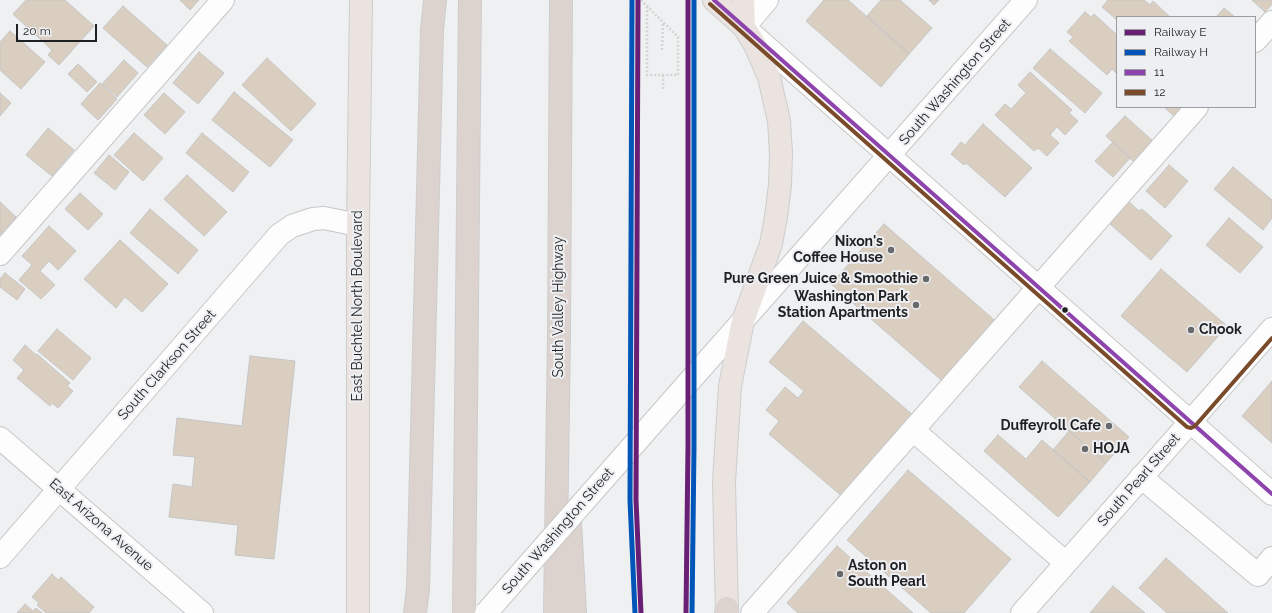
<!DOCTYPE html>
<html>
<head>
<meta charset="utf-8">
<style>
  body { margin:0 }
  #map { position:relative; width:1272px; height:613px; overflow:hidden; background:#eff0f1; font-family:Raleway,sans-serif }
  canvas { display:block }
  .legend { position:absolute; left:1116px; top:16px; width:140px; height:92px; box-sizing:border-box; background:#eeeff2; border:1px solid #9b9c9e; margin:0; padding:5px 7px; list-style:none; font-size:12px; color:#1f2021 }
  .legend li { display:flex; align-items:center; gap:8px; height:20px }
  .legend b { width:20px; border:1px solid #9b9c9e }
  .scale { position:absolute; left:16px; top:24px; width:81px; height:18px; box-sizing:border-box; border:2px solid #1f2021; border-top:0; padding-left:5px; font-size:12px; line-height:14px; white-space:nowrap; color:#1f2021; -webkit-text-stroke:3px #eeeff2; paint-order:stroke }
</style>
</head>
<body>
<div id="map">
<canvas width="1272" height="613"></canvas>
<ul class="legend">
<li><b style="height:5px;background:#691f74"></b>Railway E</li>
<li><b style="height:5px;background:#0055b8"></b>Railway H</li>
<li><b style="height:5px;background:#8e44ad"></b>11</li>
<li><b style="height:5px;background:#7a4b2a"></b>12</li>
</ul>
<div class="scale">20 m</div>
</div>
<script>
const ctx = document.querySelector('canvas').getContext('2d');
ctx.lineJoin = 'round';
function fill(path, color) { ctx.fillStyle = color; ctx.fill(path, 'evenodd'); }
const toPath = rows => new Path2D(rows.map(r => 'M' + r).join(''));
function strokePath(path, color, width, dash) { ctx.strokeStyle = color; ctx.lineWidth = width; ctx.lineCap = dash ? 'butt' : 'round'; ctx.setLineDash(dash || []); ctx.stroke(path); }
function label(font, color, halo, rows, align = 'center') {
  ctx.font = font + ' Raleway,sans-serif'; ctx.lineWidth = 4; ctx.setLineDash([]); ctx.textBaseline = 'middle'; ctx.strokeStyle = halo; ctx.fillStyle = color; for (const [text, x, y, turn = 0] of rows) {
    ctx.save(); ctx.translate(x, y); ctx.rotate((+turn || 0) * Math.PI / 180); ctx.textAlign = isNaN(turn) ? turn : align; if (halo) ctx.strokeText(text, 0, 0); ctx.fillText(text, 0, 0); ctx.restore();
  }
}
const building = toPath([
  [26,0,65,0,94,26,59,65,48,55,52,50,13,14,26,0],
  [180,0,199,0,190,10,180,0],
  [824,0,848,0,909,54,881,87,806,21,824,0],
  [881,0,900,0,932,28,909,54,867,16,881,0],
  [929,0,939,0,934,5,929,0],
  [1108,0,1144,0,1150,5,1153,1,1170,17,1117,17,1117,20,1102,7,1108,0],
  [1252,0,1272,0,1272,4,1265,12,1252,0],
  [123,6,167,45,147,67,103,28,123,6],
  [1224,8,1235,17,1216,17,1224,8],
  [1085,12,1091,17,1094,14,1117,35,1117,74,1112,69,1107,75,1069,41,1073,37,1067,32,1085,12],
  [10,31,45,62,21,89,0,70,0,42,10,31],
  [1050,49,1102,93,1085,113,1033,68,1050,49],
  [199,52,224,73,198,104,173,83,199,52],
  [267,58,316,104,291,131,242,85,267,58],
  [124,60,138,73,117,97,102,84,124,60],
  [78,64,97,82,87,92,68,74,78,64],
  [1030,72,1072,110,1069,113,1078,121,1065,135,1057,127,1050,135,1059,143,1047,156,1038,148,1034,151,995,115,1005,104,1011,109,1026,93,1018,85,1030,72],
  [100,83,117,99,98,120,81,104,100,83],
  [234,92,293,140,270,167,212,120,234,92],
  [0,93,11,103,0,116,0,93],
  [164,93,185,112,165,134,144,115,164,93],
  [1164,107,1184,107,1175,117,1164,107],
  [1125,116,1153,141,1134,162,1106,136,1125,116],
  [983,124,1032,168,1005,197,966,163,964,165,951,154,961,142,965,145,983,124],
  [48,128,74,150,52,176,26,155,48,128],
  [134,133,163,158,143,181,114,155,134,133],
  [202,133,249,172,233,192,186,153,202,133],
  [1113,142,1130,158,1113,177,1095,161,1113,142],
  [109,155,129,172,115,190,94,173,109,155],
  [1169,165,1188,181,1165,208,1146,191,1169,165],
  [1233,167,1272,200,1272,218,1263,230,1214,189,1233,167],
  [187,175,227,212,204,236,164,199,187,175],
  [80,193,103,214,88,230,65,209,80,193],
  [1128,201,1139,211,1142,209,1172,236,1151,260,1109,223,1128,201],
  [0,202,16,217,0,235,0,202],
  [150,209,198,250,178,274,130,233,150,209],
  [1229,218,1263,247,1240,273,1206,245,1229,218],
  [884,224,1000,325,948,386,831,284,884,224],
  [49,226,76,251,58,270,49,261,40,271,55,285,41,299,19,280,32,265,22,256,49,226],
  [120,240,168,284,142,312,125,297,116,308,84,279,120,240],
  [1161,269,1227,326,1187,372,1121,316,1161,269],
  [5,273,25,289,17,300,0,287,0,279,5,273],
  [803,321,914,416,844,498,769,434,779,421,766,410,785,387,798,398,804,391,769,362,803,321],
  [57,329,91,358,73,380,38,351,57,329],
  [25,345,36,355,37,354,70,383,67,386,73,391,58,408,52,403,50,406,17,378,24,370,13,360,25,345],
  [250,356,295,361,274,559,235,555,238,525,169,517,173,484,192,487,195,457,173,455,177,418,242,426,250,356],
  [1042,361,1129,437,1106,463,1019,387,1042,361],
  [1272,381,1272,443,1242,416,1272,381],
  [1069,431,1106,463,1090,482,1053,450,1069,431],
  [998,435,1026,459,1042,440,1090,482,1058,517,984,451,998,435],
  [908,470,1011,559,964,613,931,613,847,540,908,470],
  [837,546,913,613,798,613,787,603,837,546],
  [1166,558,1228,613,1167,613,1139,588,1166,558],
  [52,574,58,580,61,577,94,607,89,613,46,613,37,605,39,603,32,597,52,574],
  [1113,586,1145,613,1090,613,1113,586],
  [25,604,33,611,36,608,42,613,17,613,25,604]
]);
const path = toPath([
  [641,0,678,37,678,75,647,75,647,6],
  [662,50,663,22],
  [663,75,663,90]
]);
const minor = toPath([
  [767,0,744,27,1272,494],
  [1255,41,1272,22],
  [0,254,223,0],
  [702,367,1026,0],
  [913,430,1066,563],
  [0,438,202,613],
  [1141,477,1258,575,1272,558],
  [0,557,279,235,292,226,313,219,324,218,358,225],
  [752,613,1197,107],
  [1022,613,1272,329]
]);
const major = toPath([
  [714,0,744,27],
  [358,613,358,225,361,0],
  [727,613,724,482,730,386,743,321,771,244,776,217,780,185,781,153,779,121,769,77,755,45,744,27,743,0]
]);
const highway = toPath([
  [570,522,575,613],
  [415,613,418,589,432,30,435,0],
  [464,613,470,0],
  [555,613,559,333,561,0],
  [726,613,727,608]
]);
const minorBridge = toPath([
  [486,613,702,367]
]);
const bus1 = toPath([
  [714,0,1272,494]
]);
const bus2 = toPath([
  [710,4,1187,427,1191,428,1195,426,1272,338]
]);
const rail1 = toPath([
  [638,0,636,500,641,613],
  [686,613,688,446,688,0]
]);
const rail2 = toPath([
  [632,0,630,500,635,613],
  [692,613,694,446,694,0]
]);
const markers = [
  [891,250,4,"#68696a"],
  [926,279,4,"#68696a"],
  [916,305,4,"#68696a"],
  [1065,310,3.5,"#1f2021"],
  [1191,330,4,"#68696a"],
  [1109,426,4,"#68696a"],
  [1085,449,4,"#68696a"],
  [840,574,4,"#68696a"]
];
const streetNames = [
  ["South Washington Street",955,82,-49],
  ["East Buchtel North Boulevard",358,306,-90],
  ["South Valley Highway",559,307,-90],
  ["South Clarkson Street",167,365,-49],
  ["South Pearl Street",1139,480,-49],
  ["East Arizona Avenue",101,525,41],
  ["South Washington Street",558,531,-49]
];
const poiNames = [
  ["Nixon's",883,242],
  ["Coffee House",883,258],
  ["Pure Green Juice & Smoothie",918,279],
  ["Washington Park",908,297],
  ["Station Apartments",908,313],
  ["Chook",1199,330,"left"],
  ["Duffeyroll Cafe",1101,426],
  ["HOJA",1093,449,"left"],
  ["Aston on",848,566,"left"],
  ["South Pearl",848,582,"left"]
];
fill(building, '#dacec1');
strokePath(building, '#c5c5c6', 1);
strokePath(minor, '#c6c7c8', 24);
strokePath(major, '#cdcdce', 24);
strokePath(highway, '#cdcdce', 24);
strokePath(path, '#d3d4d4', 2.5, [2, 2]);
strokePath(minor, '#fdfdfd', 22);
strokePath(major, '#eae3e0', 22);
strokePath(highway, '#ddd3ce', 22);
strokePath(minorBridge, '#c6c7c8', 24, []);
strokePath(minorBridge, '#fdfdfd', 22);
strokePath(bus1, '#8e44ad', 4);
strokePath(bus2, '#7a4b2a', 4);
strokePath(rail1, '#691f74', 5);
strokePath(rail2, '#0055b8', 5);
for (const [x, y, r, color] of markers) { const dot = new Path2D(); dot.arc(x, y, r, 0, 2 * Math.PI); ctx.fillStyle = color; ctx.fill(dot); strokePath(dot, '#eeeff2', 1.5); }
label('14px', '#1f2021', '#eeeff2', streetNames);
label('bold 14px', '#1f2021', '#eeeff2', poiNames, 'right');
</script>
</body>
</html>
